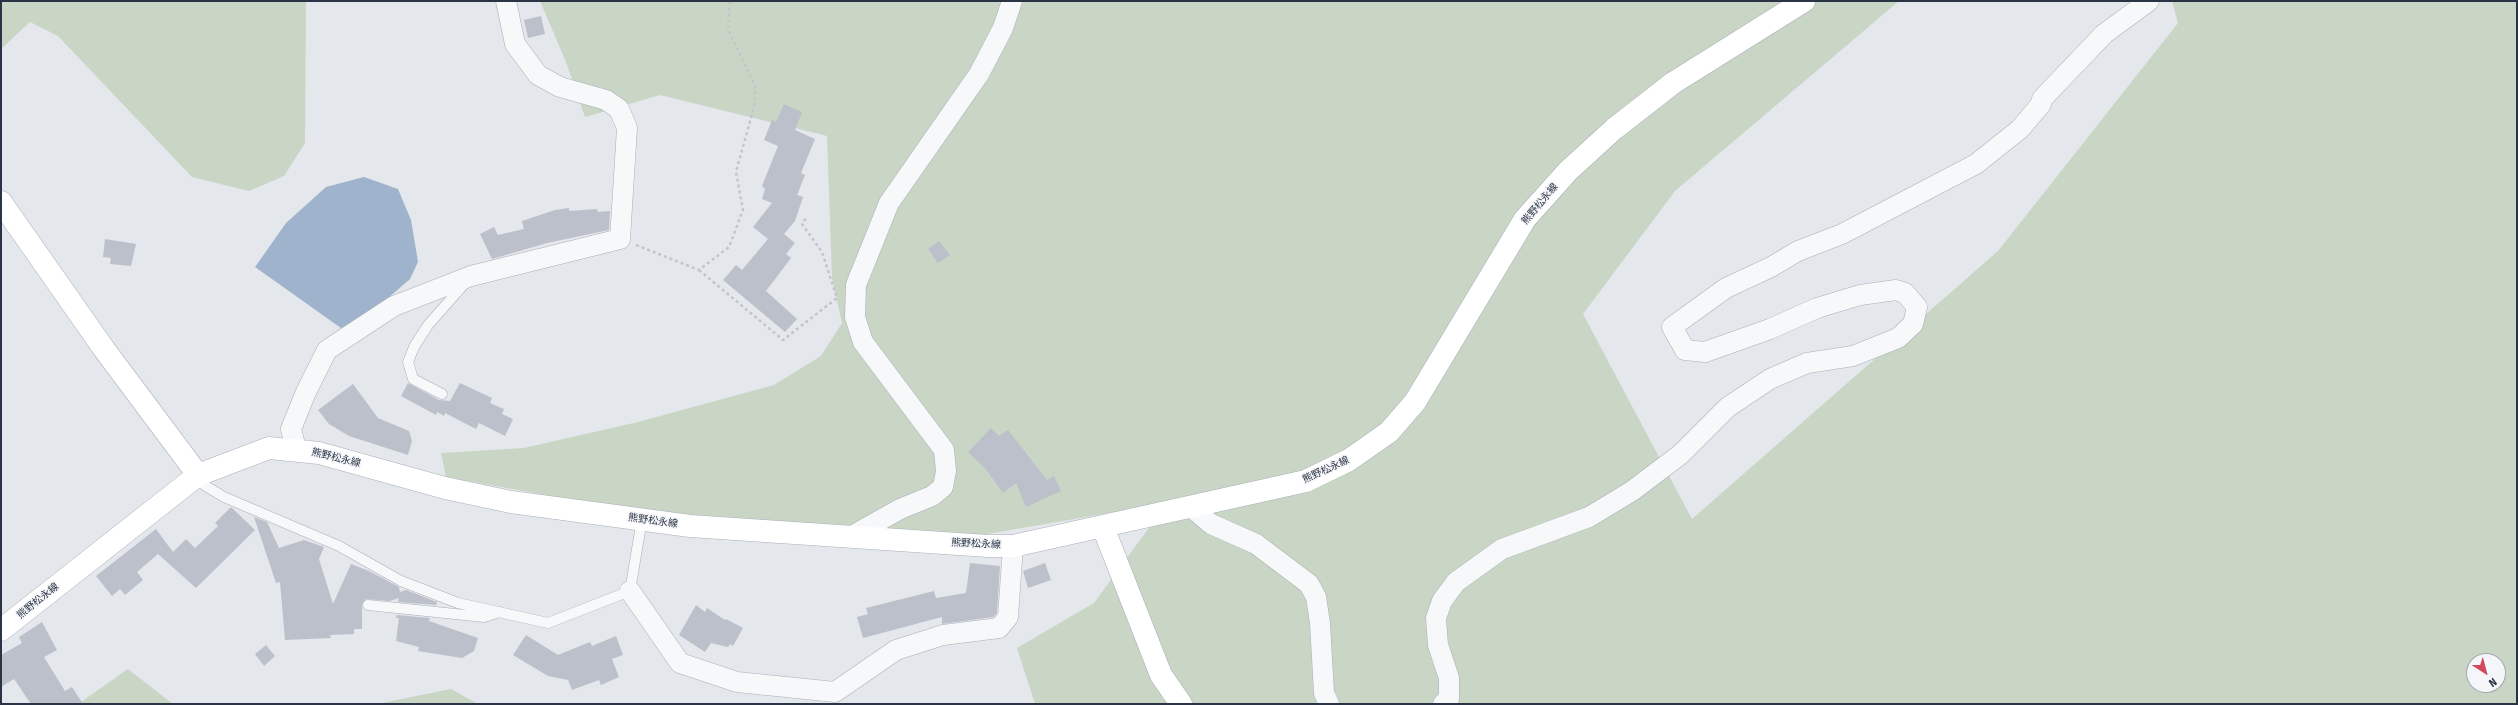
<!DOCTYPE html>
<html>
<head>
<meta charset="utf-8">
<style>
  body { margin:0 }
  #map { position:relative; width:2518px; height:705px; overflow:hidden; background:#e4e7ec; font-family:"Fira Sans Condensed",sans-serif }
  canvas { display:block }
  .frame { position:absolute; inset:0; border:2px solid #2b3445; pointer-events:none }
  .north { position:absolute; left:2466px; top:653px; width:40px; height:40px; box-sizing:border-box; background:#f4f6f9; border:1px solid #a4a8b1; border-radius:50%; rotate:144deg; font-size:11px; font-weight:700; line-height:16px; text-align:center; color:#2b3445 }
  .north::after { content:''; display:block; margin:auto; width:14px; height:18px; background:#d1495b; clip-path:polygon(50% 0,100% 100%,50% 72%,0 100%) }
</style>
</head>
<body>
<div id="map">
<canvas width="2518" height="705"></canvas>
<div class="frame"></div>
<div class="north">N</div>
</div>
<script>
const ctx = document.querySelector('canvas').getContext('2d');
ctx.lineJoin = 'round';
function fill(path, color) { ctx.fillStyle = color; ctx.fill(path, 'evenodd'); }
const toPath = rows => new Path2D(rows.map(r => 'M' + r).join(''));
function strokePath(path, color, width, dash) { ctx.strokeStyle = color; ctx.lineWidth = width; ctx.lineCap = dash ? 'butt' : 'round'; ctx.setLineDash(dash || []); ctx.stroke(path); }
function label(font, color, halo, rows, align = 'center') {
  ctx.font = font + ' "Fira Sans Condensed","Noto Sans JP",sans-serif'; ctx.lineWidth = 3; ctx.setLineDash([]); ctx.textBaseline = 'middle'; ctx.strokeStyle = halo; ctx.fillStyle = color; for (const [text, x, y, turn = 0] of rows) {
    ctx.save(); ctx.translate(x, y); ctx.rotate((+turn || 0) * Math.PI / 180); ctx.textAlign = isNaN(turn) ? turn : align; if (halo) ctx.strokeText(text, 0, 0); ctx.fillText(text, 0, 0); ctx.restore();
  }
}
const green = toPath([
  [1,1,306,1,305,143,284,176,249,191,192,177,58,36,30,22,1,49],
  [540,1,1899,1,1675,191,1583,314,1692,519,1998,251,2178,23,2172,1,2517,1,2517,704,1035,704,1017,648,1094,603,1167,503,964,538,634,511,446,477,441,453,524,448,638,422,774,385,821,356,842,323,832,278,827,136,660,95,585,117,566,62],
  [2474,661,2498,661,2498,685,2474,685],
  [128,669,173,704,82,704,81,702],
  [451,689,478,704,377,704]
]);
const water = toPath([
  [364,177,398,189,411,220,418,262,410,279,348,333,255,267,286,223,326,187]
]);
const building = toPath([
  [541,16,545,34,528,38,524,20],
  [784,104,802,112,795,130,815,139,801,173,805,175,797,195,803,197,795,221,784,234,795,243,786,254,791,258,766,291,797,319,785,332,723,280,736,265,742,270,768,239,753,227,772,203,762,199,765,189,762,186,778,146,764,140,772,120,776,122],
  [569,208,569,211,597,209,598,212,610,211,609,230,547,243,492,259,480,234,494,227,498,235,524,229,522,221,555,210],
  [105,239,136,244,131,266,110,264,111,258,103,257],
  [939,241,950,255,938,263,928,249],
  [408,383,439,400,450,401,460,383,492,398,490,403,504,409,502,414,513,419,505,436,479,423,476,429,445,413,444,416,437,412,436,415,401,396],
  [353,384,378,418,409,431,412,441,408,455,349,436,329,424,318,410],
  [991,428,999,436,1008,430,1047,480,1054,476,1061,491,1026,507,1016,483,1003,493,985,468,968,452],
  [231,507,255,530,196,588,158,554,137,572,143,580,125,595,120,589,112,596,96,576,156,529,173,552,186,539,195,548,218,526,215,523],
  [254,517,267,522,279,548,304,540,324,547,319,559,333,604,351,564,369,571,399,587,400,592,406,590,437,602,436,605,398,602,399,598,389,601,366,599,362,604,362,629,354,629,354,634,330,635,331,638,285,640,280,582,276,583],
  [970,563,1000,566,997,613,993,617,942,624,942,617,863,638,857,617,868,614,866,608,934,591,936,598,966,593],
  [1045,563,1051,580,1028,588,1023,571],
  [696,605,705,612,707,608,725,620,726,619,743,628,733,646,730,644,728,647,711,643,705,652,679,635],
  [397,615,430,618,429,621,478,638,474,651,462,658,418,651,419,647,396,641,399,618,396,618],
  [42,622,57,650,44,657,65,691,72,687,83,704,31,704,14,679,1,687,1,655,22,643,19,637],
  [526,635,558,655,590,642,592,646,616,636,623,655,612,659,619,677,601,685,599,680,572,690,568,680,548,676,513,655],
  [266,645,275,656,264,666,255,654]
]);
const path = toPath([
  [636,245,699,270,729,247,743,210,736,172,755,103,755,86,728,29,730,1],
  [699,270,783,340,837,298,822,252,802,224,806,218]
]);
const lane = toPath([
  [442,394,413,379,408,362,414,347,428,325,466,282],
  [198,475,204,485,224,497,339,546,401,581,458,603,548,623,630,591,642,519],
  [368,605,484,617,500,612]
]);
const street = toPath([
  [296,449,291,429,306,392,327,350,394,306,471,276,620,239,627,128,619,109,606,100,560,87,538,75,515,44,506,1],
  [1191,507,1211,524,1256,544,1309,584,1316,597,1320,623,1324,693,1329,704],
  [852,536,900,509,932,496,943,487,946,471,944,450,863,342,855,317,856,285,889,203,979,74,1003,28,1012,1],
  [630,591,680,663,737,682,835,692,896,650,943,635,999,628,1008,617,1013,546],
  [1443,704,1449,699,1449,678,1438,645,1436,618,1442,601,1456,582,1502,549,1589,517,1632,491,1681,454,1728,407,1770,379,1807,363,1853,356,1898,338,1913,324,1917,307,1905,293,1896,290,1860,295,1817,308,1770,329,1705,352,1685,350,1672,327,1726,288,1771,267,1798,251,1842,234,1976,164,2020,129,2041,104,2042,99,2104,34,2149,1]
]);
const secondary = toPath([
  [1,202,104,349,198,475],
  [1103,527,1161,675,1181,704],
  [1,630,198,475,269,448,319,453,445,488,511,502,690,526,988,546,1013,546,1306,481,1349,460,1389,432,1415,402,1525,219,1568,171,1614,129,1673,83,1804,1]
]);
const streetNames = [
  ["熊野松永線",1540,204,-50],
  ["熊野松永線",336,458,14],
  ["熊野松永線",1326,470,-25],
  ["熊野松永線",653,521,8],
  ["熊野松永線",976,544,3],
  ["熊野松永線",38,601,-39]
];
fill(green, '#c9d6c5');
fill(water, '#9fb4cc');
fill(building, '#bbc0ca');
strokePath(lane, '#a9aeb7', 11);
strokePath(street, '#a9aeb7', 21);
strokePath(secondary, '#a9aeb7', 23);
strokePath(path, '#c2c5cb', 2.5, [3, 3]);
strokePath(lane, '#f7f8fa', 10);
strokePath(street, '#f7f8fa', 20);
strokePath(secondary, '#fff', 22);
label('10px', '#2b3445', '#f4f6f9', streetNames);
</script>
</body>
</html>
